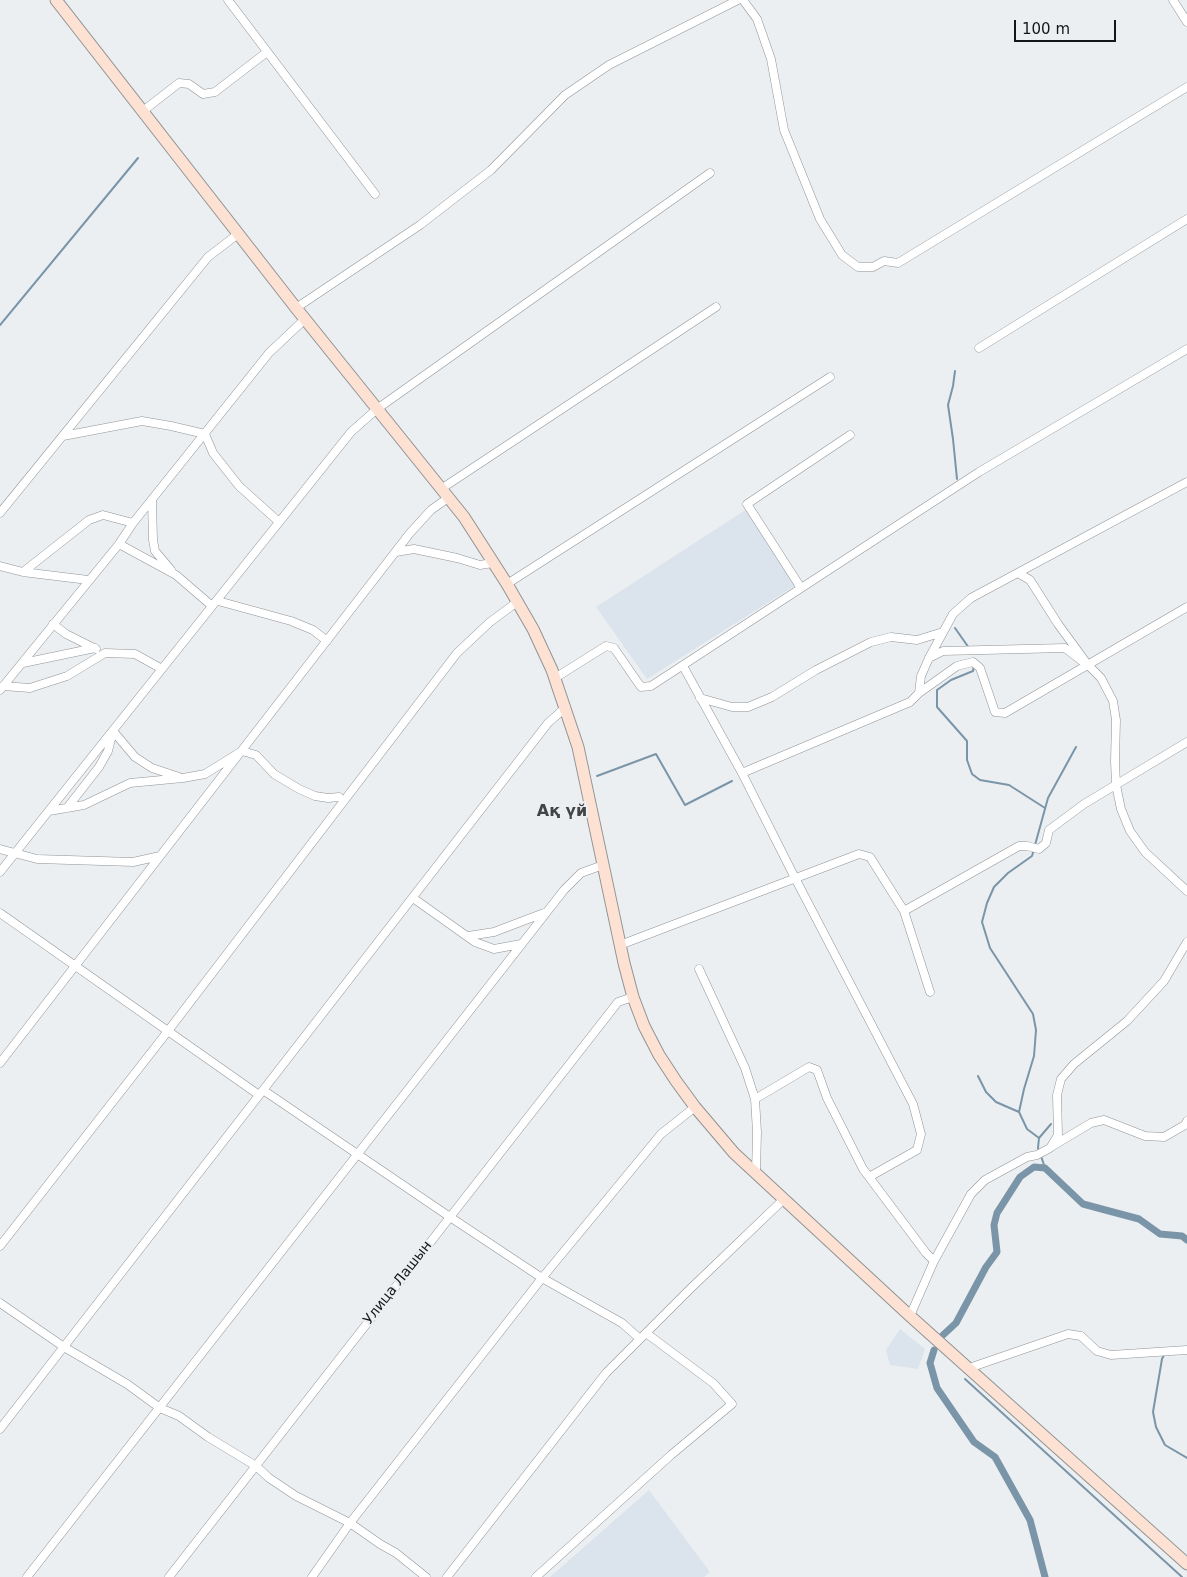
<!DOCTYPE html>
<html>
<head>
<meta charset="utf-8">
<style>
  body { margin:0 }
  #map { position:relative; width:1187px; height:1577px; overflow:hidden; background:#eceff2; font-family:"DejaVu Sans",sans-serif }
  canvas { display:block }
  .scale { position:absolute; left:1014px; top:20px; width:102px; height:22px; box-sizing:border-box; border:2px solid #151617; border-top:0; padding-left:6px; font-size:15px; line-height:18px; white-space:nowrap; color:#151617; -webkit-text-stroke:4px #eceff2; paint-order:stroke }
</style>
</head>
<body>
<div id="map">
<canvas width="1187" height="1577"></canvas>
<div class="scale">100 m</div>
</div>
<script>
const ctx = document.querySelector('canvas').getContext('2d');
ctx.lineJoin = 'round';
function fill(path, color) { ctx.fillStyle = color; ctx.fill(path, 'evenodd'); }
const toPath = rows => new Path2D(rows.map(r => 'M' + r).join(''));
function strokePath(path, color, width, dash) { ctx.strokeStyle = color; ctx.lineWidth = width; ctx.lineCap = dash ? 'butt' : 'round'; ctx.setLineDash(dash || []); ctx.stroke(path); }
function label(font, color, halo, rows, align = 'center') {
  ctx.font = font + ' "DejaVu Sans",sans-serif'; ctx.lineWidth = 4.5; ctx.setLineDash([]); ctx.textBaseline = 'middle'; ctx.strokeStyle = halo; ctx.fillStyle = color; for (const [text, x, y, turn = 0] of rows) {
    ctx.save(); ctx.translate(x, y); ctx.rotate((+turn || 0) * Math.PI / 180); ctx.textAlign = isNaN(turn) ? turn : align; if (halo) ctx.strokeText(text, 0, 0); ctx.fillText(text, 0, 0); ctx.restore();
  }
}
const built = toPath([
  [747,509,796,585,647,679,596,607],
  [900,1329,925,1349,918,1369,890,1365,886,1350],
  [649,1490,710,1572,704,1577,550,1577]
]);
const stream = toPath([
  [0,325,138,158],
  [955,371,953,386,948,405,953,439,957,479],
  [955,628,969,648],
  [974,666,973,671,951,680,937,690,937,707,967,741,967,760,972,774,980,780,1009,785,1045,808],
  [597,776,656,754,685,805,732,781],
  [1035,845,1048,798,1076,747],
  [1034,849,1032,856,1008,873,994,887,987,903,982,922,990,948,1033,1014,1036,1030,1034,1056,1024,1089,1019,1112,1027,1129,1039,1138],
  [978,1076,986,1092,996,1102,1019,1112],
  [1039,1152,1038,1148,1039,1138,1051,1124],
  [1041,1156,1045,1168],
  [1164,1355,1162,1359,1153,1412,1156,1427,1165,1445,1187,1458],
  [965,1379,1182,1577]
]);
const canal = toPath([
  [943,1335,956,1323,986,1267,997,1252,994,1225,997,1213,1020,1177,1034,1167,1045,1168,1083,1204,1139,1219,1160,1234,1182,1236,1187,1240],
  [934,1350,930,1363,937,1388,974,1442,995,1457,1030,1520,1045,1577]
]);
const minor = toPath([
  [228,0,375,194],
  [743,0,757,19,771,59,784,130,820,219,842,255,858,267,873,267,884,261,898,263,1187,87],
  [1173,0,1187,22],
  [143,111,179,83,189,84,203,94,215,92,267,52],
  [296,308,420,225,491,170,565,95,609,65,738,0],
  [979,348,1187,219],
  [63,436,142,421,171,426,205,434,213,453,239,486,279,522],
  [441,489,716,307],
  [152,501,153,540,155,551,171,570],
  [0,513,208,257,238,234],
  [119,544,176,575,212,606],
  [396,552,414,549,457,558,480,565,492,563],
  [0,566,23,572,88,580],
  [23,572,89,520,103,515,133,523],
  [1018,573,1030,580,1058,624,1088,665,1101,678,1113,701,1116,720,1115,761,1116,785,1121,809,1130,831,1145,852,1187,891],
  [507,584,830,377],
  [801,588,747,504,850,435],
  [218,601,291,621,313,630,327,641],
  [53,624,66,634,96,649],
  [929,658,943,651,1065,648,1082,661],
  [23,663,95,648],
  [683,666,742,773,795,878,913,1104,921,1134,917,1150,869,1177],
  [555,678,606,646,614,648,641,687,651,686,979,472,1187,349],
  [3,686,30,688,67,676,105,653,135,654,162,669],
  [0,690,119,544,133,523,269,353,305,319],
  [919,693,957,666,973,662,980,668,995,712,1005,713,1187,607],
  [700,698,732,707,748,707,772,697,816,670,871,642,891,637,917,640,943,632],
  [113,731,135,757,152,768,179,777],
  [742,773,910,702,919,693,921,676,929,658,953,614,971,598,1187,482],
  [67,808,99,767,108,751,112,735],
  [49,811,84,805,130,783,183,778,205,774,242,751,256,755,274,774,299,789,315,796,328,798,339,797],
  [0,849,37,859,133,862,160,856],
  [0,872,351,432,377,409,710,173],
  [413,898,475,942,494,949,521,944],
  [904,911,1019,846,1027,846,1039,849,1046,843,1049,830,1084,804,1187,742],
  [0,913,259,1095],
  [468,936,494,932,544,913],
  [620,945,859,854,870,857,904,911,930,992],
  [699,969,745,1068,755,1099,757,1132,756,1173],
  [0,1063,410,533,431,510,448,498],
  [263,1090,450,1217,542,1278,622,1323,640,1339],
  [755,1099,809,1067,817,1070,827,1098,863,1169,926,1253,934,1261],
  [1051,1147,1091,1123,1104,1120,1145,1136,1164,1137,1185,1125,1187,1121],
  [0,1246,168,1031,457,653,490,622,517,602],
  [0,1303,64,1347,127,1384,160,1408,179,1416,208,1437,256,1466,269,1478,296,1496,350,1523,380,1544,396,1553,426,1577],
  [910,1316,934,1261,971,1194,985,1180,1027,1157,1037,1155,1050,1148,1058,1135,1057,1095,1061,1079,1074,1064,1127,1021,1164,981,1187,942],
  [969,1368,1068,1334,1081,1336,1097,1351,1111,1355,1187,1350],
  [0,1429,548,723,566,707],
  [27,1577,564,890,581,873,603,865],
  [169,1577,618,1002,633,997],
  [312,1577,350,1523,542,1278,661,1134,695,1107],
  [447,1577,606,1373,690,1289,784,1199],
  [536,1577,671,1455,732,1404,713,1383,646,1333]
]);
const secondary = toPath([
  [56,0,296,308,464,517,507,584,533,629,552,670,578,747,624,963,633,997,644,1026,659,1055,676,1081,695,1107,734,1153,910,1316,1187,1564]
]);
const streetNames = [
  ["Улица Лашын",398,1283,-52]
];
const quarterNames = [
  ["Ақ үй",562,812]
];
fill(built, '#dbe3ec');
strokePath(stream, '#7b95a8', 2);
strokePath(canal, '#7b95a8', 7);
strokePath(minor, '#909395', 9);
strokePath(secondary, '#909395', 13);
strokePath(minor, '#fff', 8);
strokePath(secondary, '#fde1d2', 11);
label('14px', '#151617', '#eceff2', streetNames);
label('bold 16px', '#424446', '#eceff2', quarterNames);
</script>
</body>
</html>
